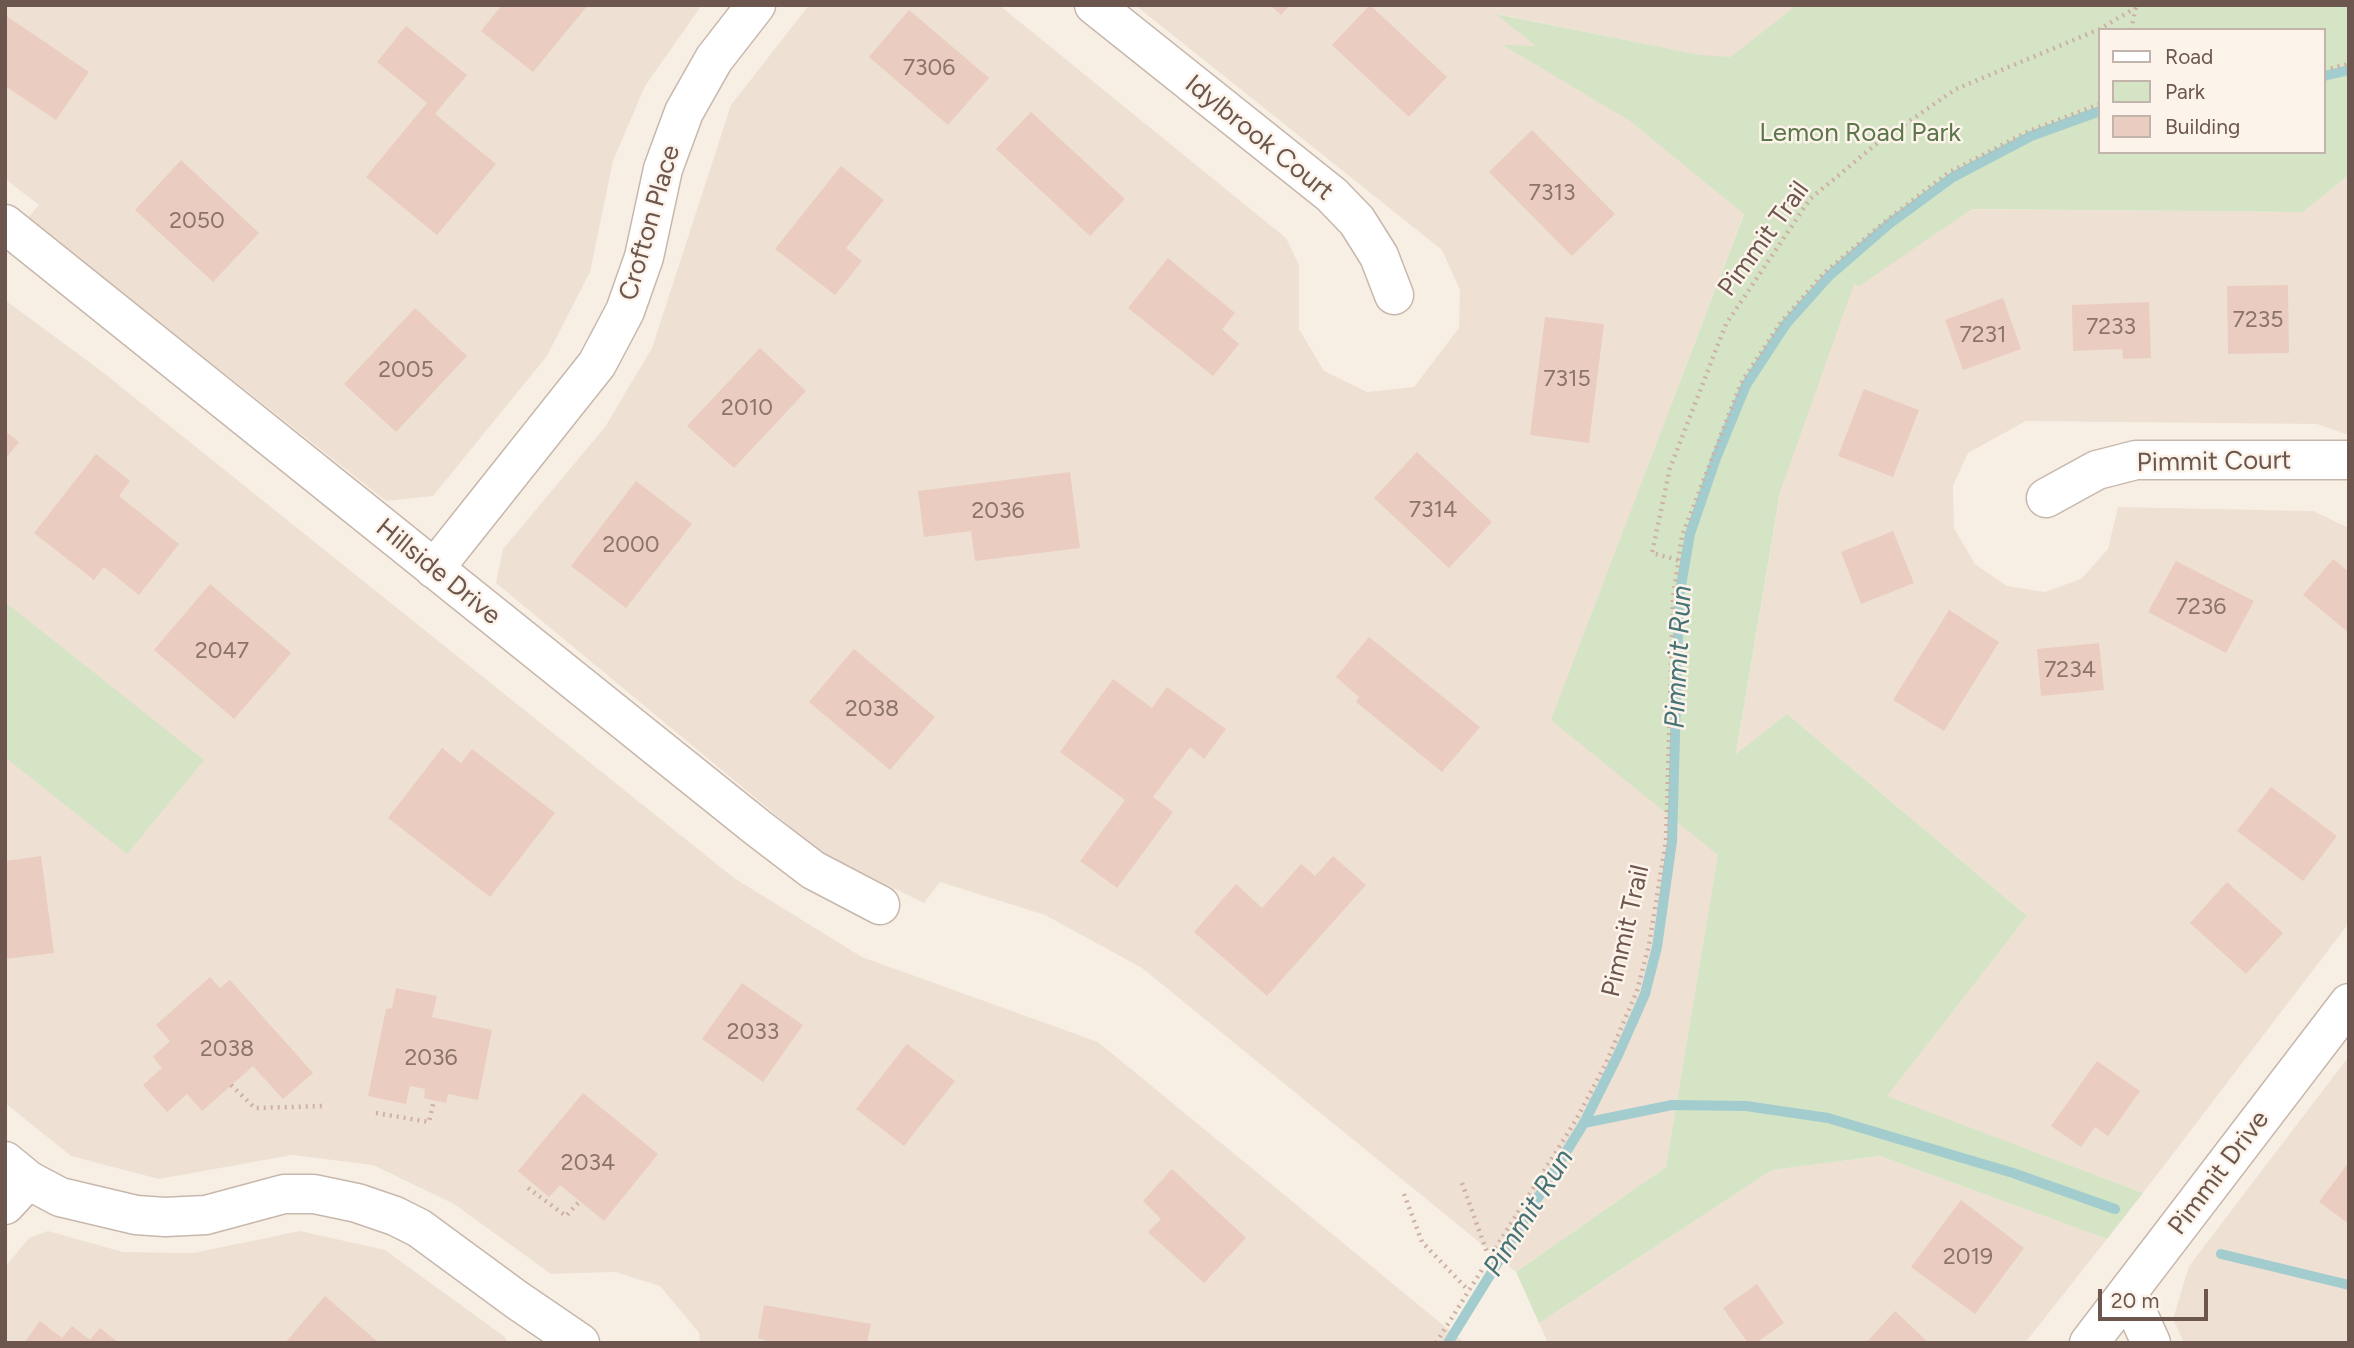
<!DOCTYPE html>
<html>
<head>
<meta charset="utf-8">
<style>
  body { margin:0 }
  #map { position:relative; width:2354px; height:1348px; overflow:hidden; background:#f8efe4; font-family:Figtree,sans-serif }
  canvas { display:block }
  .frame { position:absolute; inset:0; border:7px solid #6d564d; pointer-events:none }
  .legend { position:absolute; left:2098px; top:28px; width:228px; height:126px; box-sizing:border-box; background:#fcf3ea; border:2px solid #c3b4ab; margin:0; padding:9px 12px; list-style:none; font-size:21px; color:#6d564d }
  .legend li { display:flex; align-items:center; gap:14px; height:35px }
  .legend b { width:35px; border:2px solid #c3b4ab }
  .scale { position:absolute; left:2098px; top:1289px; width:110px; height:32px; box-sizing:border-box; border:4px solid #6d564d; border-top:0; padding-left:9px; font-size:21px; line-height:24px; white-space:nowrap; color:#6d564d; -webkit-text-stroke:5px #fcf3ea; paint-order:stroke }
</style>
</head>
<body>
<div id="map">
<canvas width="2354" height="1348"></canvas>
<div class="frame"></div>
<ul class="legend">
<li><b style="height:9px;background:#fff"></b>Road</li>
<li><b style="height:19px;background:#d4e4c5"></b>Park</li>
<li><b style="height:19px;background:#eacdc0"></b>Building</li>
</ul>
<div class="scale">20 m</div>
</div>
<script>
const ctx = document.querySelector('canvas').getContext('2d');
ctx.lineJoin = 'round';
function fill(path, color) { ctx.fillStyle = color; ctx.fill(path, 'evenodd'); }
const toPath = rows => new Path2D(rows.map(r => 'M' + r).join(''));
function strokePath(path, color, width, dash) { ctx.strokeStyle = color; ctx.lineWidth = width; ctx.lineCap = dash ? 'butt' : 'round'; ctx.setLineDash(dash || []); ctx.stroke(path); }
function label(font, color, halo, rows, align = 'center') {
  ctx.font = font + ' Figtree,sans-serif'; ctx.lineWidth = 5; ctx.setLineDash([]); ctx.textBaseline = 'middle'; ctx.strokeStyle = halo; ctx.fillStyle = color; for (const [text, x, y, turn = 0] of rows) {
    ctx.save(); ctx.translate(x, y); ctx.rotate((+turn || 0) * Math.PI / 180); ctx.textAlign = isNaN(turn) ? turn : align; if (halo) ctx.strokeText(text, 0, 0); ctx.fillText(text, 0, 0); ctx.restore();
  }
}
const residential = toPath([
  [5,5,702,5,645,86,613,161,590,272,547,356,433,496,386,501,28,218,39,205,5,179],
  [809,5,999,5,1286,238,1299,265,1299,329,1324,371,1367,392,1414,387,1459,328,1460,290,1442,250,1135,5,1804,5,1732,62,1498,14,1744,213,1552,720,1719,854,1666,1167,1516,1272,1142,968,1045,915,940,882,924,903,822,853,496,583,503,549,605,427,652,348,731,105],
  [2349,175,2349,435,2317,424,2026,421,1968,453,1953,486,1954,528,1975,564,2007,586,2045,592,2081,579,2108,549,2118,507,2313,511,2349,528,2349,923,2143,1193,1886,1096,2027,916,1787,714,1736,755,1828,208,2303,212],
  [5,300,100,370,734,878,862,957,1098,1042,1465,1343,700,1343,699,1333,660,1286,615,1272,551,1274,454,1204,373,1165,292,1155,159,1179,71,1156,5,1103],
  [2349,1056,2349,1343,2184,1343,2173,1319,2189,1266],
  [1880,1156,2107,1239,2025,1343,1548,1343,1539,1323,1772,1170],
  [48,1231,123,1252,193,1253,300,1231,385,1250,505,1337,508,1343,5,1343,5,1267,29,1238]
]);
const green = toPath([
  [1797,5,2349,5,2349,175,2303,212,1972,209,1859,286,1854,284,1780,492,1736,754,1787,714,2027,916,1887,1096,2143,1193,2107,1239,1880,1156,1772,1170,1539,1323,1516,1272,1666,1167,1718,855,1551,720,1744,214,1630,121,1503,45,1536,46,1496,14,1700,55,1731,57],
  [2100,30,2324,30,2324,152,2100,152],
  [5,602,204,760,127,854,5,757]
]);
const stream = toPath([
  [2324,76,2349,70],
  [1584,1123,1672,1105,1746,1106,1828,1118,2013,1173,2115,1209],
  [2221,1254,2349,1285],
  [1448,1343,1584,1123,1618,1055,1645,994,1657,947,1672,841,1679,597,1690,534,1716,458,1746,385,1786,324,1829,276,1889,224,1953,177,2031,136,2100,111]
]);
const building = toPath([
  [502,5,588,5,533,72,481,31],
  [1270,5,1290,5,1281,15],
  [1370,5,1447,77,1409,117,1332,45],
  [909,10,989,78,948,125,869,57],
  [5,15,89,72,56,120,5,86],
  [406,26,467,75,435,114,496,164,437,235,366,177,427,103,377,62],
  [1031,112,1125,199,1090,236,996,149],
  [1532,130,1615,214,1572,256,1489,172],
  [181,160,259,233,213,282,135,210],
  [841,166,884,200,846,248,862,261,835,295,775,249],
  [1168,258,1235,313,1222,329,1239,344,1213,376,1128,308],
  [2288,285,2289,353,2228,354,2227,286],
  [2003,298,2021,349,1963,370,1945,320],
  [2149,302,2151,358,2123,359,2122,349,2073,351,2072,305],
  [415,308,467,356,396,432,344,384],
  [1545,317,1604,324,1589,443,1530,435],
  [760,348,806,391,734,468,687,426],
  [1864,389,1919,410,1893,477,1838,456],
  [5,431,19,442,5,459],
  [1417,452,1492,522,1449,568,1374,498],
  [96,454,130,481,119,496,179,544,139,595,104,567,94,580,34,533],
  [1070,472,1080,548,975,561,971,531,924,537,918,491],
  [636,481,692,524,626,608,571,566],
  [1893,531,1914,583,1861,604,1841,552],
  [2333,559,2349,572,2349,633,2303,595],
  [2176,561,2254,601,2226,653,2148,612],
  [210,584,291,653,234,719,154,650],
  [1949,610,1999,642,1944,731,1893,700],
  [1369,637,1480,727,1442,772,1356,702,1359,697,1336,677],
  [2099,643,2104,690,2041,696,2037,649],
  [854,649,935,717,890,770,809,702],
  [1113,679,1152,708,1167,687,1226,729,1204,759,1190,747,1153,797,1173,812,1117,888,1080,861,1125,800,1060,752],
  [442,748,461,763,472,749,555,813,490,897,388,818],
  [2271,787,2337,836,2303,881,2237,831],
  [41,856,54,953,5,959,5,861],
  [1333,856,1366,885,1267,996,1194,932,1236,884,1262,908,1301,864,1315,876],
  [2227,882,2283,933,2246,974,2190,923],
  [210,977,220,988,230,980,313,1073,283,1099,253,1066,202,1111,187,1094,167,1112,143,1085,162,1068,153,1057,170,1041,156,1025],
  [742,983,803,1025,763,1082,702,1039],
  [396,988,437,996,432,1017,492,1030,478,1100,448,1094,446,1103,424,1098,425,1089,410,1086,406,1104,368,1096,386,1009,392,1008],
  [907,1044,955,1081,904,1146,856,1109],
  [2097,1061,2140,1091,2108,1136,2095,1127,2081,1147,2051,1126],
  [583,1093,658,1154,604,1221,560,1185,549,1197,518,1171],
  [2349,1162,2349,1224,2319,1202],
  [1172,1169,1246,1238,1204,1283,1148,1232,1161,1219,1143,1201],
  [1961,1200,2024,1248,1975,1314,1911,1267],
  [1757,1284,1784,1323,1756,1343,1748,1343,1723,1308],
  [325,1296,379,1343,285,1343],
  [764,1305,871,1324,867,1343,774,1343,758,1338],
  [1895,1311,1929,1343,1866,1343],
  [40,1321,62,1338,72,1326,90,1340,100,1328,119,1343,24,1343]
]);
const path = toPath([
  [2131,30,2136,7],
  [2324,70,2349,64],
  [1678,560,1652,553,1670,468,1726,324,1810,199,1875,145,1956,89,2100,29,2140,5],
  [231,1085,255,1108,324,1106],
  [376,1113,429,1122,434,1100],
  [1462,1183,1489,1258],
  [528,1188,566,1216,580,1201],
  [1404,1194,1422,1242,1469,1291],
  [1436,1343,1576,1120,1606,1063,1637,991,1649,945,1666,841,1673,598,1682,536,1741,383,1781,322,1824,273,1887,220,1948,173,2029,131,2100,104]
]);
const minor = toPath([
  [1094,5,1332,195,1357,221,1379,256,1394,295],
  [5,224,758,828,813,870,880,905],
  [2046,498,2097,470,2136,460,2349,460],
  [434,569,597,364,625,311,644,257,663,169,684,112,714,59,756,5],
  [5,1161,28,1180,60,1197,136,1215,165,1217,206,1215,284,1194,314,1194,357,1203,395,1216,419,1228,517,1300,580,1343],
  [5,1205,28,1180],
  [2128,1292,2151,1343],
  [2089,1343,2349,1003]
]);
const numberNames = [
  ["7306",929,68],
  ["7313",1552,193],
  ["2050",197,221],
  ["7235",2258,320],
  ["7233",2111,327],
  ["7231",1983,335],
  ["2005",406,370],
  ["7315",1567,379],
  ["2010",747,408],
  ["7314",1433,510],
  ["2036",998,511],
  ["2000",631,545],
  ["7236",2201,607],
  ["2047",222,651],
  ["7234",2070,670],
  ["2038",872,709],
  ["2033",753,1032],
  ["2038",227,1049],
  ["2036",431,1058],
  ["2034",588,1163],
  ["2019",1968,1257]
];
const parkNames = [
  ["Lemon Road Park",1860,133]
];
const streetNames = [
  ["Idylbrook Court",1259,138,39],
  ["Crofton Place",650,223,-74],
  ["Pimmit Trail",1764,239,-54],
  ["Pimmit Court",2214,462,-1],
  ["Hillside Drive",438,572,39],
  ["Pimmit Trail",1626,931,-77],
  ["Pimmit Drive",2219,1173,-53]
];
const waterNames = [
  ["Pimmit Run",1679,657,-87],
  ["Pimmit Run",1529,1213,-58]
];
fill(residential, '#efe0d4');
fill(green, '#d4e4c5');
strokePath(stream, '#a3cccf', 10);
fill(building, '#eacdc0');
strokePath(minor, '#c7b7ac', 41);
strokePath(path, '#ceb1a3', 4.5, [2, 5]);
strokePath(minor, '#fff', 38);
label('23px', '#8c746a', null, numberNames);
label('26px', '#5b774a', '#fcf3ea', parkNames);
label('26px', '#6d564d', '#fcf3ea', streetNames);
label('italic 28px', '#477377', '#fcf3ea', waterNames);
</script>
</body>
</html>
